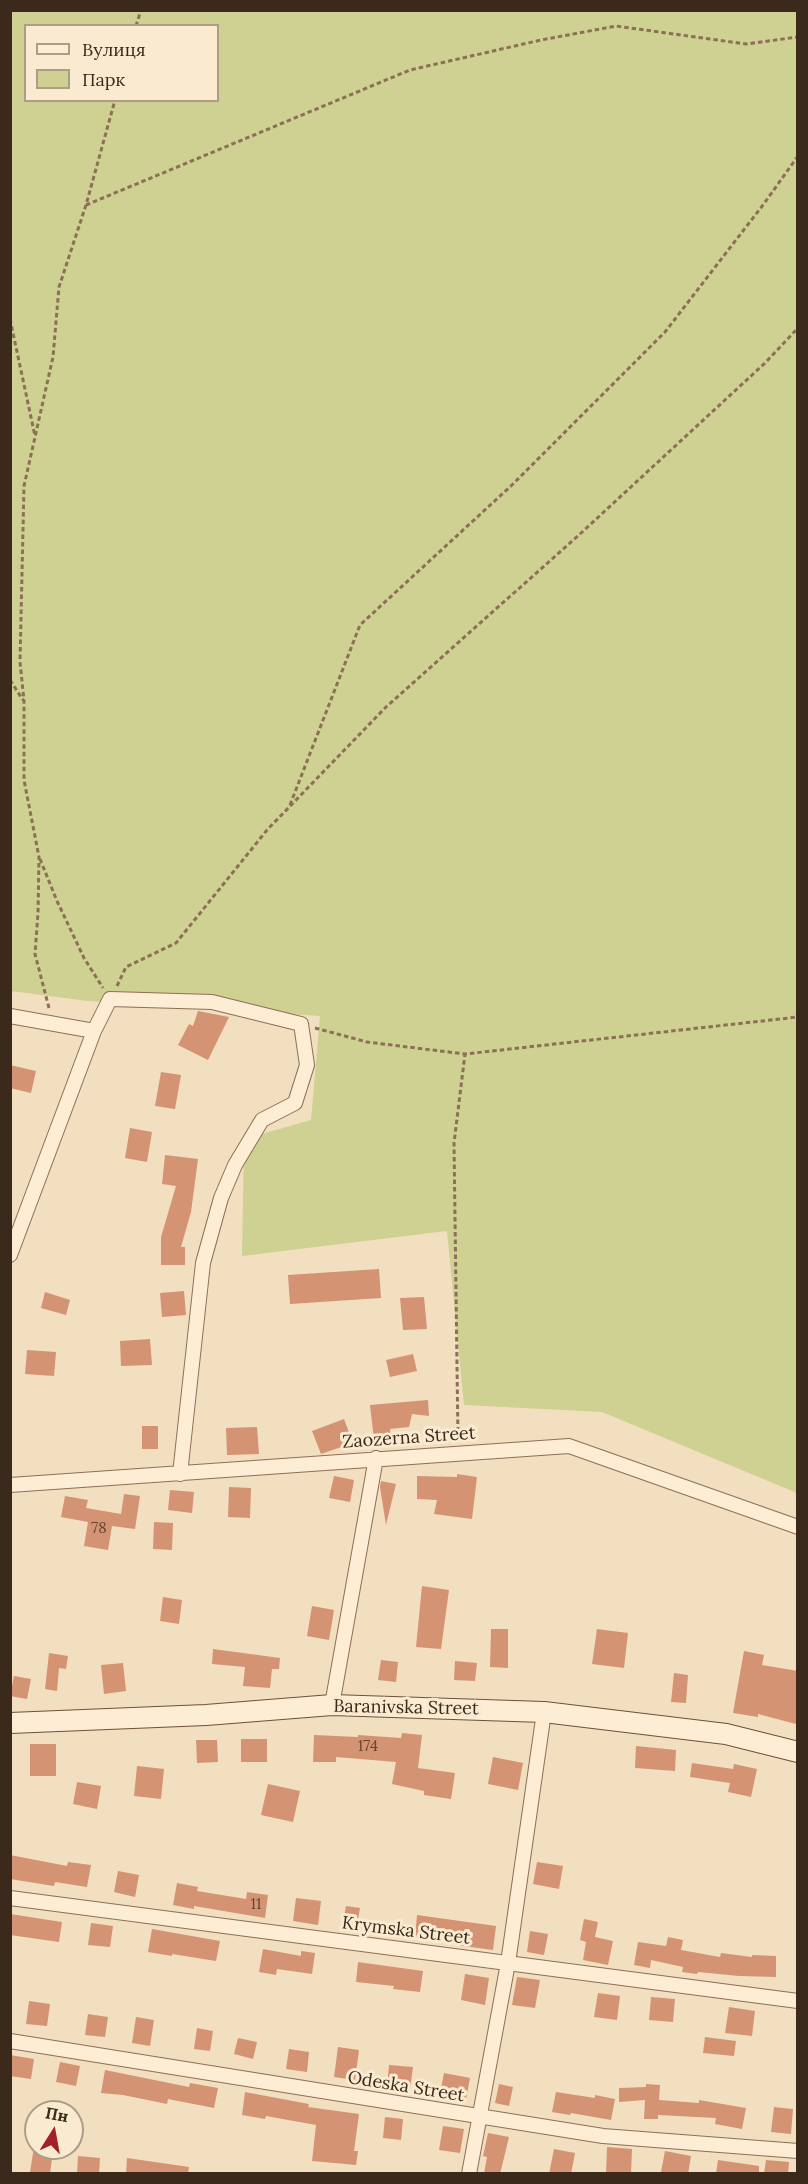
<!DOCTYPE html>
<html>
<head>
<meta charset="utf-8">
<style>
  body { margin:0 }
  #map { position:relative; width:808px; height:2184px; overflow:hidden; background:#f2dfc0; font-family:Lora,serif }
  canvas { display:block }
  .frame { position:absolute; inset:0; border:12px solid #3b291c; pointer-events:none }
  .legend { position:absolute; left:24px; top:24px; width:195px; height:78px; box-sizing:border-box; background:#f9ead0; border:2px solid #ad9d88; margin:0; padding:8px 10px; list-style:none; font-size:18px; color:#3b291c }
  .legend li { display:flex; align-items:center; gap:12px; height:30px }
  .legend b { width:30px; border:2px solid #ad9d88 }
  .north { position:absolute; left:24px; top:2100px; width:60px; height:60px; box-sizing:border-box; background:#f9ead0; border:2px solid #ad9d88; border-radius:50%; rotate:11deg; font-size:16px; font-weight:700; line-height:24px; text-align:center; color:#3b291c }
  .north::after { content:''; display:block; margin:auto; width:21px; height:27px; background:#a1202a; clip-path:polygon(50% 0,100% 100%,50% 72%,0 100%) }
</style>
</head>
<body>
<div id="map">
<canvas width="808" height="2184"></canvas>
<div class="frame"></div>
<ul class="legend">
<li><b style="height:8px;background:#fcedd4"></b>Вулиця</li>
<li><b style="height:16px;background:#ced192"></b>Парк</li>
</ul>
<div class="north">Пн</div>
</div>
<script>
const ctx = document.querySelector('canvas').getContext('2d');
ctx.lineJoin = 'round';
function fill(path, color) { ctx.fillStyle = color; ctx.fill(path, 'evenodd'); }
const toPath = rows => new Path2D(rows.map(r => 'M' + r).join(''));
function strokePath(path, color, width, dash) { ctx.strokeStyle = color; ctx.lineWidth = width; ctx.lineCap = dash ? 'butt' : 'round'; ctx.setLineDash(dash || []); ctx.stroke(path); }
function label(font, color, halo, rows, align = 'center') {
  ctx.font = font + ' Lora,serif'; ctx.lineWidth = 6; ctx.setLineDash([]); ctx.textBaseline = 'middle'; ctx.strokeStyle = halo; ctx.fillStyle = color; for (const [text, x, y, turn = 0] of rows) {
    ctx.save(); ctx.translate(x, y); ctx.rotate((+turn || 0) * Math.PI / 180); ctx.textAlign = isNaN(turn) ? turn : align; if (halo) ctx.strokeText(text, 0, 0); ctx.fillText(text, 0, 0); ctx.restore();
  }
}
const green = toPath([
  [11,11,797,11,797,1493,602,1412,464,1405,447,1231,242,1256,244,1139,311,1120,320,1016,87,1001,11,991],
  [26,26,218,26,218,100,26,100]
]);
const building = toPath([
  [198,1011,229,1017,208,1060,178,1045,189,1024,193,1026],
  [10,1065,36,1071,31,1093,10,1088],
  [161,1072,181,1075,175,1109,155,1106],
  [130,1128,152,1132,147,1162,125,1158],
  [165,1155,198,1159,191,1212,181,1247,185,1247,185,1265,161,1265,161,1237,176,1186,162,1184],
  [379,1269,381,1298,290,1304,288,1275],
  [184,1291,186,1315,162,1317,160,1293],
  [45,1292,70,1300,66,1315,41,1308],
  [424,1297,427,1329,403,1330,400,1298],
  [150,1339,152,1365,121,1366,120,1341],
  [27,1350,56,1352,54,1376,25,1374],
  [413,1354,417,1371,390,1377,386,1360],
  [428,1400,429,1416,412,1414,409,1427,390,1429,391,1438,374,1440,370,1405],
  [344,1419,353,1443,321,1454,312,1431],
  [142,1426,158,1426,158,1449,142,1449],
  [257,1427,259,1454,227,1455,226,1428],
  [457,1474,477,1477,472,1519,434,1514,437,1500,417,1499,417,1476,457,1477],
  [334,1476,354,1480,350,1502,329,1498],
  [381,1481,396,1484,386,1525,380,1487],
  [229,1487,251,1488,250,1518,228,1517],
  [170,1490,194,1492,192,1513,168,1510],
  [124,1494,140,1496,135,1529,112,1526,108,1550,84,1546,88,1522,61,1517,65,1496,88,1500,86,1508,121,1514],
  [154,1522,173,1523,172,1550,153,1549],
  [422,1586,449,1590,441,1649,416,1647],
  [163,1597,182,1600,179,1624,160,1621],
  [312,1606,334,1610,329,1640,307,1636],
  [491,1629,508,1629,508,1668,490,1667],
  [597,1629,628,1633,624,1668,592,1664],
  [213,1649,280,1658,279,1669,272,1669,270,1688,243,1686,245,1667,212,1664],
  [744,1651,764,1655,762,1665,798,1671,796,1724,758,1714,758,1717,733,1713],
  [49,1653,68,1656,66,1669,59,1668,57,1691,45,1689],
  [381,1660,398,1662,396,1682,378,1680],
  [455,1661,477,1663,475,1681,454,1680],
  [123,1663,126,1691,104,1694,101,1665],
  [674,1673,688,1675,686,1703,671,1702],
  [14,1676,31,1679,27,1699,10,1696],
  [402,1733,422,1735,418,1768,455,1773,451,1799,424,1795,424,1791,392,1784,396,1762,336,1757,336,1762,313,1762,314,1735,358,1737,358,1735,401,1738],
  [241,1739,267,1739,267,1762,241,1762],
  [196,1740,217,1740,218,1762,197,1763],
  [30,1744,56,1744,56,1776,30,1776],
  [636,1746,676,1750,675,1771,635,1768],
  [493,1757,523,1763,518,1790,488,1784],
  [692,1763,733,1769,734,1764,757,1769,751,1797,728,1792,730,1783,690,1777],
  [137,1766,164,1769,161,1799,134,1796],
  [77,1782,101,1786,97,1809,73,1804],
  [268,1784,300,1791,293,1822,261,1815],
  [10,1855,67,1866,68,1862,91,1865,87,1887,55,1882,54,1886,10,1879],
  [537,1862,563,1866,559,1889,533,1884],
  [118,1871,139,1875,135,1897,114,1892],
  [177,1883,198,1887,197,1891,246,1899,247,1892,268,1895,265,1918,194,1906,194,1909,173,1905],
  [296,1898,321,1901,318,1925,293,1921],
  [346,1906,360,1908,356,1930,342,1928],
  [10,1914,62,1922,59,1942,10,1935],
  [417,1915,496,1926,493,1950,456,1945,456,1941,415,1937],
  [584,1919,598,1922,595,1937,613,1941,608,1965,583,1960,586,1942,580,1940],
  [91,1923,113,1926,110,1947,88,1945],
  [152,1929,220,1941,216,1961,172,1954,172,1956,148,1952],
  [530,1931,548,1934,544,1955,527,1952],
  [668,1937,683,1940,681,1950,720,1957,721,1953,752,1957,752,1955,776,1956,776,1977,739,1976,698,1972,697,1974,682,1972,683,1967,651,1960,650,1968,634,1965,638,1942,666,1946],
  [263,1949,301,1956,301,1951,315,1953,312,1974,277,1969,276,1975,259,1972],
  [358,1962,423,1971,420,1992,393,1989,394,1986,356,1982],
  [465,1974,489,1978,485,2005,461,2000],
  [517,1977,540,1980,535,2008,512,2005],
  [598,1993,620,1996,617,2020,594,2017],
  [651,1997,675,1999,673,2022,649,2020],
  [29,2001,50,2004,47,2026,26,2024],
  [729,2007,755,2011,752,2036,725,2033],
  [88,2014,108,2017,105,2037,85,2035],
  [136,2017,154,2020,150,2046,132,2043],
  [197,2028,213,2031,210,2051,194,2049],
  [705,2037,736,2041,734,2056,703,2053],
  [238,2038,257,2042,253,2059,234,2054],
  [338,2047,359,2050,355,2080,334,2077],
  [289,2049,309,2052,307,2072,286,2069],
  [10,2055,34,2059,31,2079,10,2076],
  [60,2062,80,2066,76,2086,56,2082],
  [389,2065,413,2067,410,2089,387,2087],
  [105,2070,189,2087,190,2083,218,2088,214,2108,168,2099,167,2104,123,2095,101,2093],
  [444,2073,470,2078,466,2099,440,2094],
  [499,2084,513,2087,509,2106,495,2103],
  [646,2084,660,2085,659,2100,699,2103,699,2100,746,2108,742,2129,715,2124,716,2118,658,2115,658,2119,644,2119,645,2100,619,2102,619,2088,646,2087],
  [245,2092,309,2104,308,2107,359,2114,354,2151,358,2151,356,2165,312,2161,316,2125,266,2116,265,2119,242,2115],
  [556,2092,595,2098,595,2095,615,2099,611,2120,571,2113,570,2115,552,2112],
  [774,2107,793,2109,791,2134,771,2132],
  [385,2117,403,2119,401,2140,383,2138],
  [443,2126,464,2129,460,2153,439,2150],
  [488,2133,509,2137,500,2174,484,2174,487,2157,483,2156],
  [34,2147,53,2150,50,2174,30,2172],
  [607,2147,632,2149,631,2174,606,2174],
  [554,2149,575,2153,571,2174,549,2174],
  [665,2151,691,2156,688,2174,661,2172],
  [78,2156,100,2158,99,2174,77,2174],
  [127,2158,189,2167,188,2174,126,2174],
  [718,2160,759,2166,759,2174,716,2174],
  [766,2160,789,2162,788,2174,764,2174]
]);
const path = toPath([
  [136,26,141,10],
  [86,205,410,70,541,40,616,26,746,44,798,37],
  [10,319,35,436],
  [10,680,23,700],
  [290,805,360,625,512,485,665,332,763,205,798,156],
  [40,859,57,901,84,958,103,988],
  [117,986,126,967,176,943,267,830,386,707,580,534,765,363,798,328],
  [49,1008,35,954,38,913,39,857,24,780,24,701,20,662,24,486,53,357,59,287,86,205,115,100],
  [315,1028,367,1042,465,1054,798,1017],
  [458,1439,454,1143,465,1054]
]);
const street = toPath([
  [10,1016,94,1031],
  [10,1255,94,1031,110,999,212,1002,301,1024,307,1065,295,1103,262,1120,235,1165,221,1198,203,1263,180,1474],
  [10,1485,569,1446,798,1527],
  [332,1705,376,1458],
  [10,1898,798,2001],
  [10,2041,603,2136,798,2151],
  [469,2174,508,1963,544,1712]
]);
const secondary = toPath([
  [10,1723,206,1715,332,1705,544,1712,726,1734,798,1752]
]);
const numberNames = [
  ["78",99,1529],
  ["174",368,1747],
  ["11",256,1905]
];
const streetNames = [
  ["Zaozerna Street",409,1438,-4],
  ["Baranivska Street",406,1708,1],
  ["Krymska Street",406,1931,7],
  ["Odeska Street",406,2087,9]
];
fill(green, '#ced192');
fill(building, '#d49372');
strokePath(street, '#8d6f56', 16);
strokePath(secondary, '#6e5039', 22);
strokePath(path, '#8d6f56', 3, [4.5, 3]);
strokePath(street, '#fcedd4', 14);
strokePath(secondary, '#fcedd4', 20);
label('15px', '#614432', null, numberNames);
label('18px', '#3b291c', '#f9ead0', streetNames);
</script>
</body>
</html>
